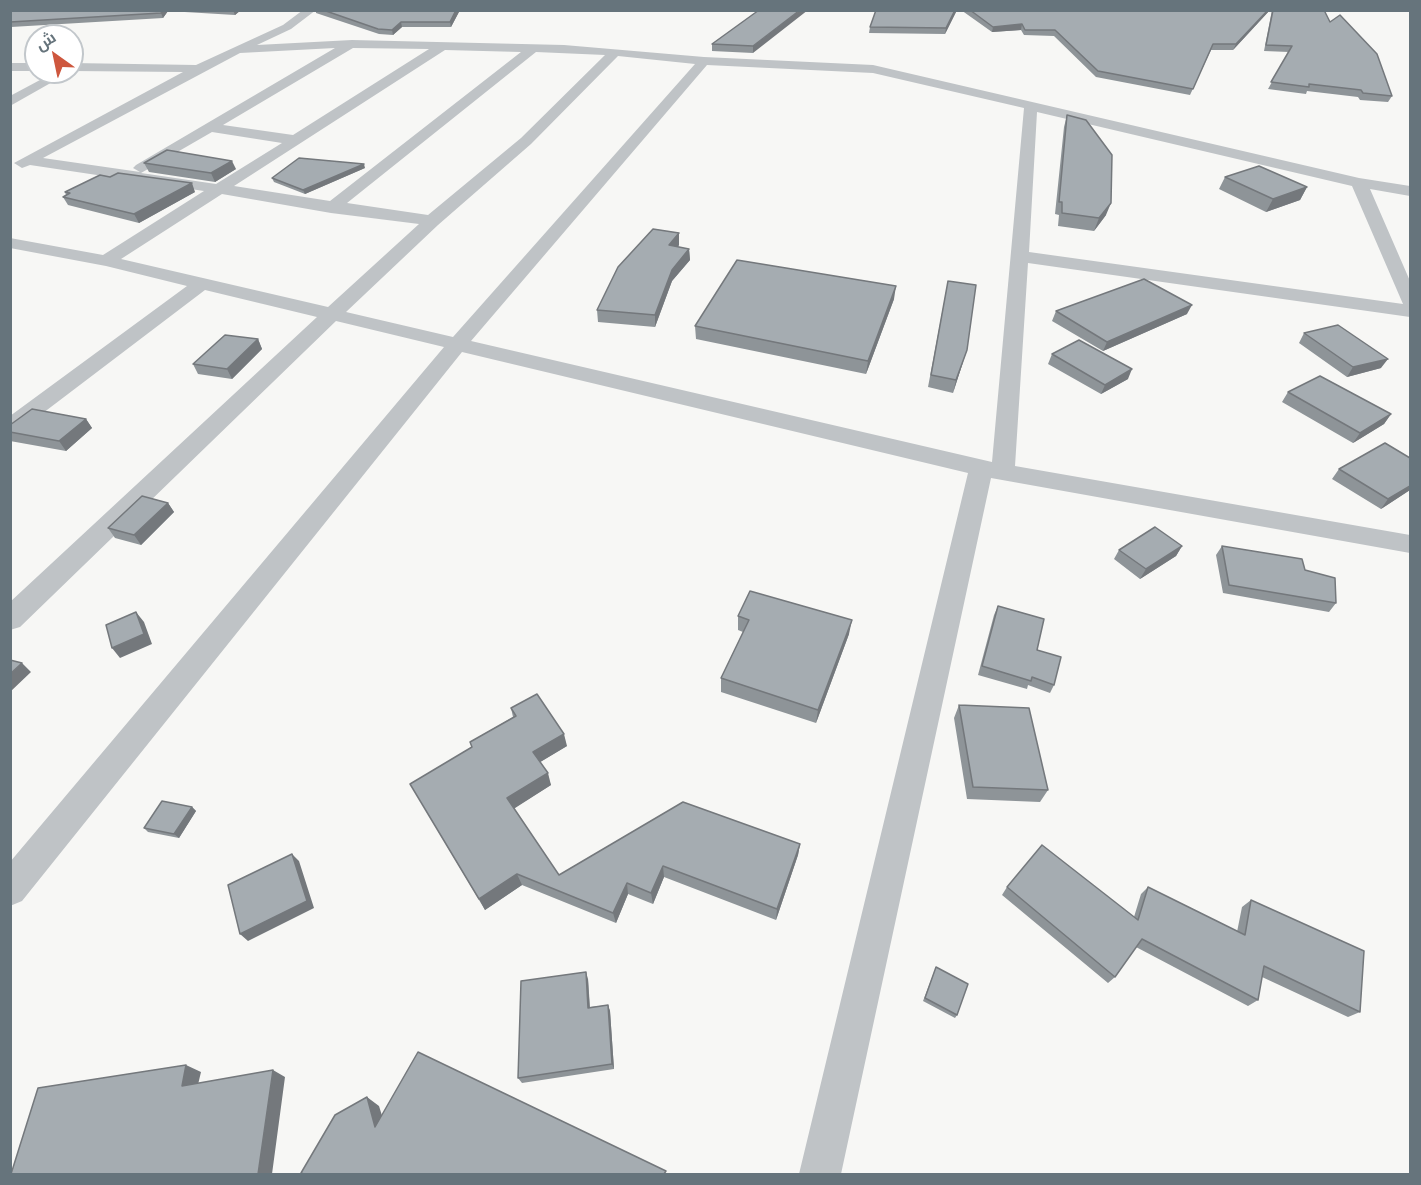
<!DOCTYPE html>
<html>
<head>
<meta charset="utf-8">
<style>
  body { margin:0 }
  #map { position:relative; width:1421px; height:1185px; overflow:hidden; background:#f7f7f5; font-family:Mulish,Cairo,sans-serif }
  canvas { display:block }
  .frame { position:absolute; inset:0; border:12px solid #66747c; pointer-events:none }
  .north { position:absolute; left:24px; top:24px; width:60px; height:60px; box-sizing:border-box; background:#fff; border:2px solid #c2c7cb; border-radius:50%; rotate:327deg; font-size:16px; font-weight:700; line-height:24px; text-align:center; color:#66747c }
  .north::after { content:''; display:block; margin:auto; width:21px; height:27px; background:#ce573e; clip-path:polygon(50% 0,100% 100%,50% 72%,0 100%) }
</style>
</head>
<body>
<div id="map">
<canvas width="1421" height="1185"></canvas>
<div class="frame"></div>
<div class="north">ش</div>
</div>
<script>
const ctx = document.querySelector('canvas').getContext('2d');
ctx.lineJoin = 'round';
const toPath = rows => new Path2D(rows.map(r => 'M' + r).join(''));
function fill(path, color) { ctx.fillStyle = color; ctx.fill(path, 'evenodd'); }
function strokePath(path, color, width, dash) { ctx.strokeStyle = color; ctx.lineWidth = width; ctx.lineCap = dash ? 'butt' : 'round'; ctx.setLineDash(dash || []); ctx.stroke(path); }
const street = toPath([
  [303,10,316,10,291,29,257,45,352,40,564,45,704,57,873,65,1359,178,1410,186,1410,196,1370,189,1410,281,1410,317,1028,263,1015,466,1410,535,1410,553,991,478,841,1174,799,1174,968,473,462,352,22,901,10,906,10,862,444,347,336,321,20,627,10,630,10,602,317,317,205,290,18,432,10,434,10,416,187,286,106,266,10,248,10,238,103,255,204,191,30,165,22,168,14,163,183,72,72,71,72,63,196,65,283,25,303,10],
  [335,48,136,165,133,168,140,172,43,158,240,53,335,48],
  [353,48,429,49,293,135,223,125,353,48],
  [445,50,521,52,330,201,234,186,445,50],
  [536,52,605,55,521,138,428,215,347,203,536,52],
  [618,56,695,64,453,337,346,312,438,225,531,144,618,56],
  [707,65,873,73,1024,108,992,462,471,341,707,65],
  [1037,112,1352,186,1403,304,1029,252,1037,112],
  [212,132,282,143,216,184,141,173,212,132],
  [222,194,331,213,419,224,328,307,121,259,222,194],
  [10,63,36,63,36,71,10,71,10,63],
  [55,72,70,72,10,106,10,96,55,72]
]);
const wall = toPath([
  [10,10,241,10,235,15,168,11,163,18,11,27,12,59,10,59],
  [316,10,460,10,451,27,402,27,393,35,379,34,316,13],
  [759,10,753,53,712,51,712,44],
  [876,10,957,10,945,34,869,33,870,27],
  [961,10,1270,10,1233,50,1211,50,1190,95,1096,77,1054,36,1024,35,1021,30,992,32],
  [1272,10,1324,10,1330,22,1392,96,1388,102,1360,100,1358,97,1307,91,1306,94,1268,89,1289,52,1264,51],
  [1067,115,1106,215,1094,231,1058,226,1059,215,1055,214,1064,127],
  [144,163,236,169,215,182,149,172],
  [365,168,305,194,274,182,272,178],
  [110,177,195,192,139,223,68,205,63,197,66,195,65,192],
  [1225,177,1307,187,1300,200,1266,212,1219,189],
  [679,233,679,245,678,247,689,249,690,260,672,281,655,327,598,322,597,310],
  [948,281,963,362,953,393,928,387],
  [894,299,866,374,696,339,695,326],
  [1056,311,1187,314,1103,351,1052,321],
  [1304,333,1381,368,1347,377,1299,343],
  [258,339,262,349,232,379,198,374,193,364],
  [1052,354,1128,379,1101,394,1048,364],
  [1288,392,1391,414,1384,424,1353,443,1282,402],
  [86,419,92,428,66,451,10,441,10,425],
  [1339,469,1410,490,1381,509,1332,479],
  [168,503,174,512,141,545,115,538,108,528],
  [1182,546,1176,556,1140,579,1114,559,1119,550],
  [1222,546,1305,570,1336,603,1329,612,1223,593,1216,555],
  [998,606,1037,650,1054,685,1050,693,1028,685,1027,689,978,675,994,615],
  [738,616,849,634,816,723,721,692,721,678,743,632,738,630],
  [959,705,1048,790,1040,802,967,799,954,718],
  [511,708,567,746,540,762,551,785,514,808,559,875,800,844,798,855,776,920,664,877,653,904,628,894,616,923,522,885,485,910,410,784,472,748,470,742,513,717],
  [192,807,196,811,179,838,148,832,144,828],
  [1007,887,1134,917,1141,894,1148,887,1237,932,1242,907,1251,900,1360,1012,1348,1017,1262,977,1258,1000,1248,1006,1136,947,1115,977,1108,983,1002,895],
  [936,967,957,1015,955,1018,923,1001],
  [588,979,590,1007,608,1005,610,1011,614,1069,522,1083,518,1078]
]);
const shadedWall = toPath([
  [163,10,167,10,168,11,163,18,161,13],
  [233,10,241,10,235,15],
  [456,10,460,10,451,27,450,22],
  [800,10,808,10,753,53,753,46],
  [955,10,957,10,945,34,946,28],
  [1268,10,1270,10,1233,50,1236,44],
  [401,22,402,27,393,35,392,30],
  [1022,24,1021,30,992,32,993,27],
  [10,25,11,27,12,59,10,56],
  [232,161,236,169,215,182,211,173],
  [364,164,365,168,305,194,303,190],
  [192,183,195,192,139,223,134,214],
  [1307,187,1300,200,1266,212,1273,199],
  [1111,203,1106,215,1094,231,1099,218],
  [679,233,679,245,669,256,669,245],
  [689,249,690,260,672,281,655,327,655,315,672,270],
  [896,286,894,299,866,374,868,361],
  [1192,305,1187,314,1103,351,1107,342],
  [258,339,262,349,232,379,227,369],
  [967,350,963,362,953,393,956,380],
  [1388,359,1381,368,1347,377,1353,367],
  [1132,369,1128,379,1101,394,1105,385],
  [1391,414,1384,424,1353,443,1360,433],
  [86,419,92,428,66,451,59,441],
  [1410,486,1410,490,1381,509,1388,499],
  [168,503,174,512,141,545,134,535],
  [1182,546,1176,556,1140,579,1146,569],
  [136,612,144,622,152,644,120,658,112,648],
  [852,620,849,634,816,723,818,710],
  [22,663,31,672,10,692,10,674],
  [564,734,567,746,537,764,533,752],
  [548,773,551,785,512,810,507,798],
  [192,807,196,811,179,838,174,834],
  [800,844,798,855,776,920,777,909],
  [292,854,299,861,314,908,248,941,240,934],
  [663,866,664,877,653,904,651,893],
  [517,874,522,885,485,910,479,899],
  [627,883,628,894,616,923,613,913],
  [586,972,588,979,590,1014,588,1008],
  [608,1005,610,1011,614,1069,612,1064],
  [186,1065,201,1072,196,1093,182,1086],
  [273,1070,285,1077,272,1174,258,1174],
  [367,1097,379,1106,388,1135,375,1127]
]);
const building = toPath([
  [10,10,163,10,161,13,10,22,10,10],
  [323,10,456,10,450,22,401,22,392,30,378,29,323,10],
  [759,10,800,10,753,46,712,44,759,10],
  [876,10,955,10,946,28,870,27,876,10],
  [970,10,1268,10,1236,44,1213,44,1193,89,1098,71,1055,30,1025,30,1022,24,993,27,970,10],
  [1273,10,1324,10,1330,22,1340,15,1377,54,1392,96,1363,93,1361,90,1309,84,1309,87,1271,82,1292,46,1266,45,1273,10],
  [1067,115,1086,120,1112,155,1111,203,1099,218,1062,213,1062,202,1059,202,1067,115],
  [167,150,232,161,211,173,144,163,167,150],
  [299,158,364,164,303,190,272,178,299,158],
  [1259,166,1307,187,1273,199,1225,177,1259,166],
  [118,173,192,183,134,214,63,197,70,193,65,192,100,175,110,177,118,173],
  [653,229,679,233,669,245,689,249,672,270,655,315,597,310,618,267,653,229],
  [737,260,896,286,868,361,695,326,737,260],
  [1144,279,1192,305,1107,342,1056,311,1144,279],
  [948,281,976,285,967,350,956,380,931,375,948,281],
  [1338,325,1388,359,1353,367,1304,333,1338,325],
  [225,335,258,339,227,369,193,364,225,335],
  [1079,340,1132,369,1105,385,1052,354,1079,340],
  [1320,376,1391,414,1360,433,1288,392,1320,376],
  [32,409,86,419,59,441,10,432,10,425,32,409],
  [1385,443,1410,458,1410,486,1388,499,1339,469,1385,443],
  [142,496,168,503,134,535,108,528,142,496],
  [1155,527,1182,546,1146,569,1119,550,1155,527],
  [1222,546,1302,559,1305,570,1335,578,1336,603,1229,585,1222,546],
  [750,591,852,620,818,710,721,678,749,620,738,616,750,591],
  [998,606,1044,619,1037,650,1061,657,1054,685,1032,677,1031,681,982,666,998,606],
  [136,612,144,634,112,648,106,625,136,612],
  [10,660,22,663,10,674,10,660],
  [537,694,564,734,533,752,548,773,507,798,559,875,683,802,800,844,777,909,663,866,651,893,627,883,613,913,517,874,479,899,410,784,472,747,470,742,516,716,511,708,537,694],
  [959,705,1029,708,1048,790,973,787,959,705],
  [162,801,192,807,174,834,144,828,162,801],
  [1042,845,1138,920,1148,887,1245,935,1251,900,1364,951,1360,1012,1264,966,1258,1000,1142,939,1115,977,1007,887,1042,845],
  [292,854,307,901,240,934,228,885,292,854],
  [936,967,968,984,957,1015,925,998,936,967],
  [586,972,588,1008,608,1005,612,1064,518,1078,521,981,586,972],
  [418,1052,666,1171,664,1174,304,1174,301,1173,335,1115,367,1097,375,1127,418,1052],
  [186,1065,182,1086,273,1070,258,1174,11,1174,38,1088,186,1065]
]);
fill(street, '#bfc3c6');
fill(wall, '#8e9498');
fill(shadedWall, '#74787c');
fill(building, '#a5acb1');
strokePath(building, '#74787c', 1.5);
</script>
</body>
</html>
